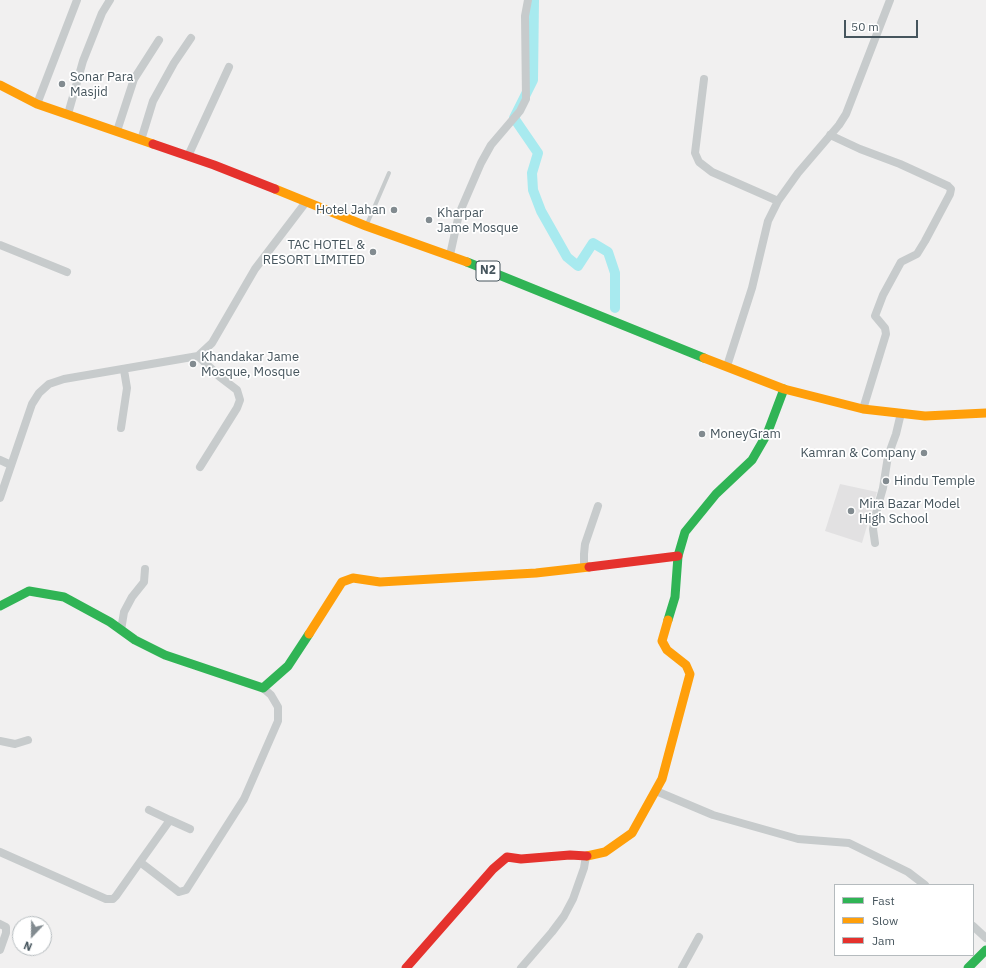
<!DOCTYPE html>
<html>
<head>
<meta charset="utf-8">
<style>
  body { margin:0 }
  #map { position:relative; width:986px; height:968px; overflow:hidden; background:#f1f0f0; font-family:"IBM Plex Sans",sans-serif }
  canvas { display:block }
  .legend { position:absolute; left:834px; top:884px; width:140px; height:72px; box-sizing:border-box; background:#fff; border:1px solid #b5bbbe; margin:0; padding:5px 7px; list-style:none; font-size:12px; color:#46555d }
  .legend li { display:flex; align-items:center; gap:8px; height:20px }
  .legend b { width:20px; border:1px solid #b5bbbe }
  .north { position:absolute; left:12px; top:916px; width:40px; height:40px; box-sizing:border-box; background:#fff; border:1px solid #b5bbbe; border-radius:50%; rotate:202deg; font-size:11px; font-weight:700; line-height:16px; text-align:center; color:#46555d }
  .north::after { content:''; display:block; margin:auto; width:14px; height:18px; background:#828b90; clip-path:polygon(50% 0,100% 100%,50% 72%,0 100%) }
  .scale { position:absolute; left:844px; top:20px; width:74px; height:18px; box-sizing:border-box; border:2px solid #46555d; border-top:0; padding-left:5px; font-size:12px; line-height:14px; white-space:nowrap; color:#46555d; -webkit-text-stroke:3px #fff; paint-order:stroke }
</style>
</head>
<body>
<div id="map">
<canvas width="986" height="968"></canvas>
<ul class="legend">
<li><b style="height:5px;background:#30b455"></b>Fast</li>
<li><b style="height:5px;background:#ff9f0a"></b>Slow</li>
<li><b style="height:5px;background:#e5322d"></b>Jam</li>
</ul>
<div class="north">N</div>
<div class="scale">50 m</div>
</div>
<script>
const ctx = document.querySelector('canvas').getContext('2d');
ctx.lineJoin = 'round';
function fill(path, color) { ctx.fillStyle = color; ctx.fill(path, 'evenodd'); }
const toPath = rows => new Path2D(rows.map(r => 'M' + r).join(''));
function strokePath(path, color, width, dash) { ctx.strokeStyle = color; ctx.lineWidth = width; ctx.lineCap = dash ? 'butt' : 'round'; ctx.setLineDash(dash || []); ctx.stroke(path); }
function label(font, color, halo, rows, align = 'center') {
  ctx.font = font + ' "IBM Plex Sans",sans-serif'; ctx.lineWidth = 3.5; ctx.setLineDash([]); ctx.textBaseline = 'middle'; ctx.strokeStyle = halo; ctx.fillStyle = color; for (const [text, x, y, turn = 0] of rows) {
    ctx.save(); ctx.translate(x, y); ctx.rotate((+turn || 0) * Math.PI / 180); ctx.textAlign = isNaN(turn) ? turn : align; if (halo) ctx.strokeText(text, 0, 0); ctx.fillText(text, 0, 0); ctx.restore();
  }
}
const education = toPath([
  [840,484,877,492,862,543,825,531]
]);
const canal = toPath([
  [534,0,533,80,514,118,538,153,532,173,533,190,541,211,567,257,578,266,593,243,608,252,615,273,615,308]
]);
const lane = toPath([
  [367,224,389,173]
]);
const street = toPath([
  [704,79,695,153,699,162,712,172,778,201],
  [37,104,77,0],
  [68,114,83,61,102,13,110,0],
  [117,131,134,79,159,40],
  [830,135,860,149,900,164,948,186,951,189,950,194,925,241,917,254,901,262,883,295,875,316,885,328,886,334,863,409],
  [141,140,153,101,174,63,191,38],
  [188,156,229,67],
  [0,245,67,272],
  [450,255,459,214,481,163,491,145,520,111,526,99,525,16,528,0],
  [198,356,220,377,237,390,240,400,237,408,200,467],
  [727,366,752,288,768,221,778,201,798,173,839,125,846,114,890,0],
  [121,428,127,388,124,370],
  [0,460,11,465],
  [0,498,32,404,39,393,49,384,64,379,198,356,212,343,255,269,306,202],
  [875,543,873,529,877,509,883,488,888,456,896,434,901,413],
  [584,567,584,554,585,544,598,506],
  [121,630,124,612,132,597,144,582,145,569],
  [0,741,15,744,28,740],
  [656,791,713,815,798,839,849,843,908,872,925,885],
  [149,810,170,820],
  [0,852,106,899,113,899,116,896,140,862,179,892,186,890,244,799,278,721,278,707,271,695,263,688],
  [140,862,170,820,190,829],
  [0,924,6,927,6,933,0,950],
  [973,926,986,938],
  [521,968,552,932,564,916,573,899,584,868,586,856],
  [682,968,699,937]
]);
const fast = toPath([
  [467,262,704,358],
  [0,606,29,591,64,597,110,622,135,640,165,655,263,688,288,666,309,634],
  [668,620,675,597,678,556,685,532,716,494,752,460,767,434,784,389],
  [968,968,986,950]
]);
const slow = toPath([
  [0,85,37,104,153,144],
  [275,189,366,226,467,262],
  [704,358,784,389,863,409,925,416,986,413],
  [309,634,342,582,353,578,380,582,536,573,589,567],
  [587,856,605,852,632,833,662,779,690,674,686,665,667,650,662,641,668,620]
]);
const jam = toPath([
  [153,144,214,165,275,189],
  [589,567,678,556],
  [406,968,493,869,507,857,521,859,570,855,587,856]
]);
const markers = [
  [62,84,4,"#828b90"],
  [394,210,4,"#828b90"],
  [429,220,4,"#828b90"],
  [373,252,4,"#828b90"],
  [193,364,4,"#828b90"],
  [702,434,4,"#828b90"],
  [924,453,4,"#828b90"],
  [886,481,4,"#828b90"],
  [851,511,4,"#828b90"]
];
const shields = [
  [488,271,24]
];
const shieldNames = [
  ["N2",488,271]
];
const poiNames = [
  ["Sonar Para",70,77],
  ["Masjid",70,92],
  ["Hotel Jahan",386,210,"right"],
  ["Kharpar",437,213],
  ["Jame Mosque",437,228],
  ["TAC HOTEL &",365,245,"right"],
  ["RESORT LIMITED",365,260,"right"],
  ["Khandakar Jame",201,357],
  ["Mosque, Mosque",201,372],
  ["MoneyGram",710,434],
  ["Kamran & Company",916,453,"right"],
  ["Hindu Temple",894,481],
  ["Mira Bazar Model",859,504],
  ["High School",859,519]
];
fill(education, '#e2e1e2');
strokePath(canal, '#a8eaef', 10);
strokePath(lane, '#c7cbcc', 4);
strokePath(street, '#c7cbcc', 8);
strokePath(fast, '#30b455', 9);
strokePath(slow, '#ff9f0a', 9);
strokePath(jam, '#e5322d', 9);
for (const [x, y, r, color] of markers) { const dot = new Path2D(); dot.arc(x, y, r, 0, 2 * Math.PI); ctx.fillStyle = color; ctx.fill(dot); strokePath(dot, '#fff', 1.5); }
for (const [x, y, w] of shields) { const box = new Path2D(); box.roundRect(x - w / 2, y - 10, w, 20, 3); ctx.fillStyle = '#fff'; ctx.fill(box); strokePath(box, '#46555d', 1); }
label('bold 12px', '#46555d', null, shieldNames);
label('13px', '#46555d', '#fff', poiNames, 'left');
</script>
</body>
</html>
